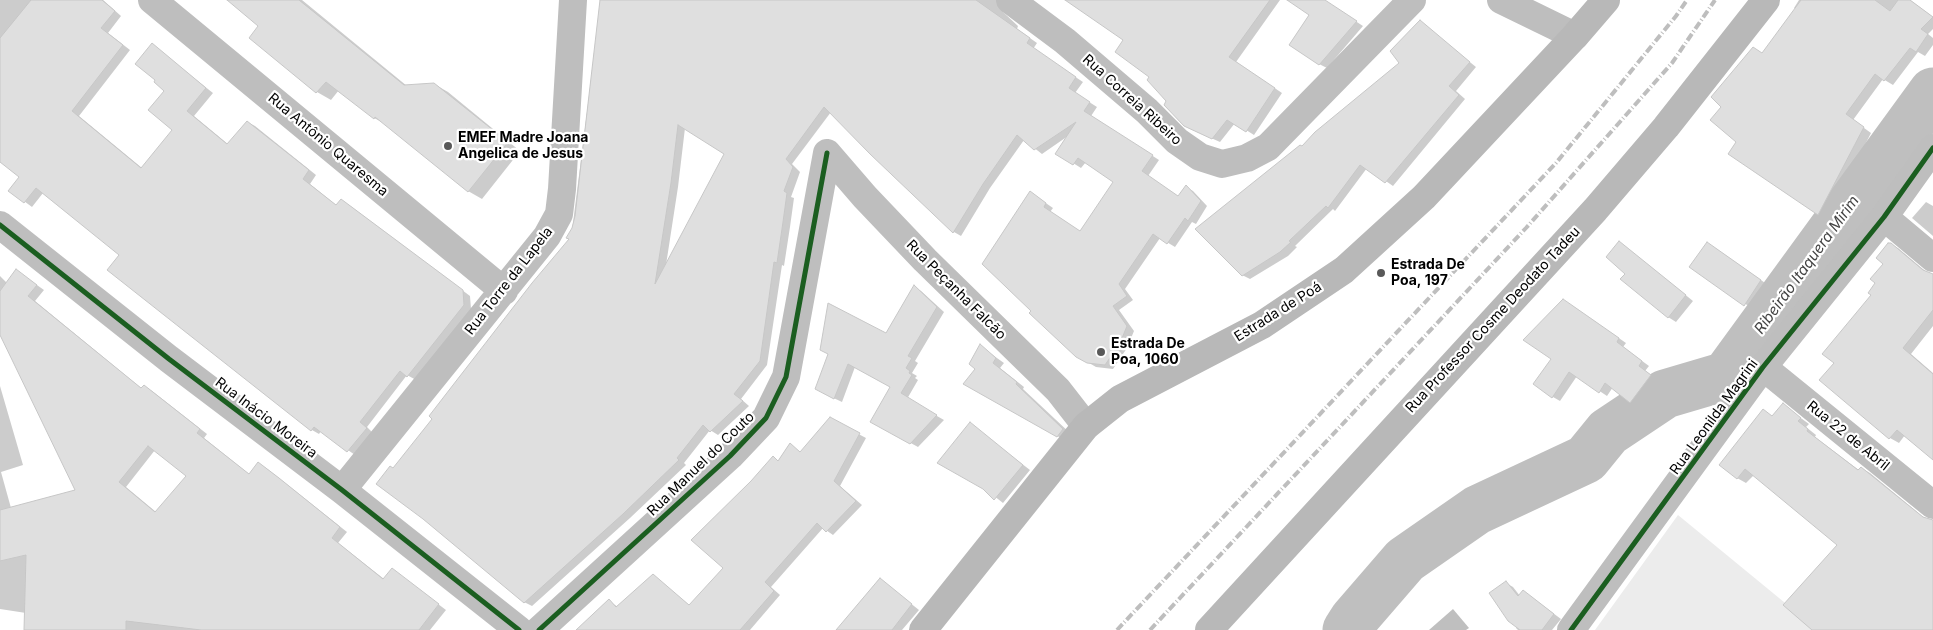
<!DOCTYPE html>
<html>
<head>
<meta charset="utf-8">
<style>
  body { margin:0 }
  canvas { display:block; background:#fff }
</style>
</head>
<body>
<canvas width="1933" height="630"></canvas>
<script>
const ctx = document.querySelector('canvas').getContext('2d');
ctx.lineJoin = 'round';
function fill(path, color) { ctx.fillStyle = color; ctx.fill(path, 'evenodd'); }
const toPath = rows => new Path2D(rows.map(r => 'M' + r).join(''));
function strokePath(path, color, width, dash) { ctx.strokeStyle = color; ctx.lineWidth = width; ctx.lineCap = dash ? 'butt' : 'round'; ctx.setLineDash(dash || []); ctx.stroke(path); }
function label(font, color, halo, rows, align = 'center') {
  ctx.font = font + ' Inter,sans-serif'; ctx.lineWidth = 4.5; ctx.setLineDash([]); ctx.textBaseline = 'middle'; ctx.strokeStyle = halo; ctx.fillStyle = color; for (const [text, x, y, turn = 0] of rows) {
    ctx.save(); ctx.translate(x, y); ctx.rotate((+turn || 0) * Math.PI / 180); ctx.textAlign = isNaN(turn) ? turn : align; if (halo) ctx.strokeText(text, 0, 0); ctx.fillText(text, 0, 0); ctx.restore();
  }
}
const green = toPath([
  [1678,515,1818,630,1595,630]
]);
const water = toPath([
  [1453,609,1469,628,1466,630,1429,630]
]);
const shadow = toPath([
  [0,0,103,0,121,16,108,33,130,50,79,116,142,168,174,130,166,91,152,45,213,93,194,116,229,145,247,122,255,126,316,175,310,184,337,206,342,201,349,205,470,296,471,309,416,380,407,375,367,427,373,433,355,455,321,431,319,434,312,430,121,255,43,193,32,207,9,190,20,177,0,160],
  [229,0,302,0,407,86,434,84,448,92,520,151,482,199,468,191,386,124,374,118,339,90,331,100,317,92,250,38,260,26],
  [601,0,1003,0,1003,12,1018,26,1017,29,1037,43,1033,49,1083,82,1075,93,1097,107,1091,116,1159,160,1148,176,1179,197,1186,187,1193,191,1207,206,1196,224,1192,222,1175,247,1160,238,1125,289,1133,300,1119,310,1134,331,1127,348,1113,369,1096,367,1077,356,1032,311,1037,197,1053,208,1050,212,1080,232,1115,182,1086,162,1081,168,1057,153,1068,136,1042,154,1024,140,990,188,961,236,954,232,871,153,831,112,792,164,800,172,791,197,794,198,790,227,784,266,782,265,767,365,741,399,749,406,718,435,710,430,684,463,686,465,630,518,532,606,524,602,394,469,571,239],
  [685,128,725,154,666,265,678,187],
  [1069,0,1280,0,1236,62,1282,93,1254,135,1235,123,1220,142,1193,130,1168,101,1124,40],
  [1289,0,1323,0,1363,26,1327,68,1319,64,1311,15],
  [1799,0,1910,0,1933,17,1933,29,1928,34,1933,38,1933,45,1925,56,1918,52,1893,85,1883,79,1853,120,1871,133,1827,219,1730,154,1738,142,1763,54,1796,9,1794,8],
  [1420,22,1476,67,1456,91,1465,99,1393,186,1367,168,1335,211,1333,209,1295,246,1297,247,1288,256,1250,279,1242,275,1302,147,1401,63],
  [1926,202,1933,206,1933,236,1912,218],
  [1889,243,1898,248,1930,275,1933,274,1933,326,1911,354,1933,373,1933,458,1905,435,1899,443,1890,438,1835,363,1873,295,1885,263,1878,258],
  [1627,248,1693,301,1676,322,1668,317,1627,274],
  [1715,248,1768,285,1753,309,1691,267],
  [17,271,44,290,35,301,142,389,144,386,152,391,207,434,204,438,250,475,259,464,266,468,347,532,338,543,384,579,393,570,446,610,430,630,25,630,26,613,0,609,0,386,23,465,1,472,11,508,77,490,0,332,0,276,7,283],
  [155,450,188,476,156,512,126,487],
  [914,287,921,291,944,312,915,361,918,363,912,373,917,376,915,378,918,380,907,399,944,420,918,447,872,422,891,387,855,367,842,402,823,393,829,354,886,334],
  [1571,305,1626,343,1623,347,1649,366,1645,371,1658,380,1638,406,1613,387,1607,396,1577,376,1560,401,1553,397,1552,359],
  [980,346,1004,363,1000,368,1024,387,1023,389,1071,434,1066,441,965,383,977,369],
  [1783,405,1809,424,1806,427,1816,435,1815,437,1860,471,1861,468,1870,473,1928,521,1933,521,1933,630,1814,630,1838,545,1754,475,1746,483,1737,478,1763,411,1773,417],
  [830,419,866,438,840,486,862,505,833,535,823,528,771,587,780,595,750,630,592,630,609,601,618,607,653,576,690,606,724,568,752,482,773,458,779,461,791,445,801,453],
  [970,424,1030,470,1003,503,984,488],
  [880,579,919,610,902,630,838,630],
  [1506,583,1513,587,1520,596,1530,596,1561,619,1552,630,1518,630,1516,628,1517,626]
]);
const river = toPath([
  [1347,630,1354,619,1405,560,1477,510,1586,459,1608,432,1665,394,1726,376,1933,92]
]);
const building = toPath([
  [31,0,102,0,115,11,101,28,123,45,72,111,141,168,172,130,148,110,164,91,154,82,155,80,135,64,152,43,206,88,187,111,227,144,247,121,309,170,303,179,336,205,341,199,463,290,464,305,407,377,400,371,360,422,367,428,347,452,314,427,311,431,107,270,119,255,36,188,24,203,8,191,19,177,0,162,0,38,31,0],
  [227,0,299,0,404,85,434,83,508,142,468,192,375,117,374,119,326,82,316,93,249,38,258,26,227,0],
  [600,0,976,0,1030,38,1027,43,1076,77,1069,88,1090,102,1084,111,1153,155,1142,171,1178,196,1186,185,1201,201,1188,221,1185,218,1167,244,1153,234,1119,284,1127,296,1113,306,1127,326,1120,343,1105,365,1087,363,1076,357,1029,313,1031,311,982,264,1030,191,1046,203,1044,207,1080,231,1113,182,1078,158,1073,165,1055,154,1076,122,1034,150,1017,135,983,184,953,233,870,154,824,107,786,159,793,167,784,191,787,193,783,222,777,263,774,262,760,361,734,394,743,401,710,432,703,425,677,458,679,460,623,514,524,603,423,519,376,484,390,466,393,468,432,419,429,416,532,283,569,239,566,238,572,228,575,216,600,0],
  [678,125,724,154,655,284,671,183,678,125],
  [1065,0,1270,0,1229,57,1275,88,1246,132,1227,120,1212,139,1184,126,1164,105,1166,101,1147,80,1149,77,1115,52,1123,40,1065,0],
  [1287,0,1325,0,1357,21,1319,65,1289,45,1309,15,1287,0],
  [1801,0,1875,0,1890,11,1898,0,1910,0,1933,17,1921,29,1928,34,1916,52,1910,48,1884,81,1875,74,1846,114,1864,127,1818,215,1728,154,1736,142,1710,120,1721,107,1711,97,1753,47,1762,53,1801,0],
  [1420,20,1470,62,1449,86,1459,95,1385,183,1360,165,1328,208,1326,206,1289,241,1291,242,1280,252,1242,276,1195,229,1300,145,1302,146,1315,132,1399,63,1390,51,1420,20],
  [1619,241,1686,295,1668,318,1620,279,1625,274,1606,257,1619,241],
  [1707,242,1761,280,1744,306,1689,267,1707,242],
  [1888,243,1891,243,1923,270,1933,274,1933,310,1903,348,1933,374,1933,460,1897,430,1889,439,1819,380,1834,363,1822,354,1871,295,1868,293,1875,283,1870,279,1883,264,1876,258,1888,243],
  [16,269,37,285,28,296,141,388,144,385,200,429,197,433,249,474,258,462,279,478,340,527,332,538,383,579,392,568,439,604,419,630,201,630,126,621,126,630,24,630,26,555,0,561,0,510,75,490,0,335,0,291,16,269],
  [148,446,186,476,155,512,119,482,148,446],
  [914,285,937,307,908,356,912,358,906,368,910,371,909,373,912,375,901,393,937,415,910,444,870,422,890,387,848,364,834,399,815,389,828,354,820,350,828,303,886,333,914,285],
  [1563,299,1619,338,1617,342,1642,361,1639,366,1651,375,1630,403,1605,383,1599,393,1569,372,1552,398,1533,384,1551,359,1523,340,1563,299],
  [980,344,996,358,993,363,1017,382,1016,384,1063,429,1057,437,963,384,975,369,969,364,980,344],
  [1783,403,1801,418,1798,421,1808,429,1807,431,1858,470,1861,467,1923,517,1933,520,1933,630,1812,630,1783,605,1837,545,1745,469,1737,479,1719,465,1763,409,1772,416,1783,403],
  [830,417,860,433,834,481,856,501,826,532,817,523,765,582,774,591,740,630,576,630,609,599,616,607,653,574,689,605,723,568,691,540,751,481,773,456,778,461,790,443,800,452,830,417],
  [970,422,1023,465,994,500,983,489,937,463,970,422],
  [880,578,912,604,892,630,836,630,880,578],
  [1506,581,1518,596,1523,590,1554,614,1542,630,1520,630,1508,621,1489,593,1506,581]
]);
const minor = toPath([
  [152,0,504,291],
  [1010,0,1065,41,1147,111,1177,141,1200,157,1222,164,1247,158,1268,147,1412,0],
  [827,153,865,197,925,260,1058,390,1086,426],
  [1884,217,1933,258],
  [0,225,169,359,342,490,519,630],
  [1763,367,1933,505],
  [342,490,547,236,559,214,562,189,573,0],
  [539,630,730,456,766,418,786,377,827,153],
  [1571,630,1763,367,1884,217,1933,148]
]);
const tertiary = toPath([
  [1501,0,1575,36]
]);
const secondary = toPath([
  [923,630,1086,426,1120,399,1262,325,1344,270,1424,197,1575,36,1606,0],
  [1209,630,1595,210,1666,127,1766,0]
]);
const rail = toPath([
  [1117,630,1556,163,1676,16,1687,0],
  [1150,630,1526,228,1672,63,1715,0]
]);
const cycleway = toPath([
  [0,225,169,359,342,490,519,630],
  [539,630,730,456,766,418,786,377,827,153],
  [1571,630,1763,367,1884,217,1933,148]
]);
const markers = [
  [448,146,5,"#595959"],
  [1381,273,5,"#595959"],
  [1101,352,5,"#595959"]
];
const streetNames = [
  ["Rua Correia Ribeiro",1132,100,42],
  ["Rua Antônio Quaresma",328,145,40],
  ["Rua Torre da Lapela",509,281,-52],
  ["Rua Peçanha Falcão",956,290,45],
  ["Estrada de Poá",1278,312,-32],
  ["Rua Professor Cosme Deodato Tadeu",1493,320,-47],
  ["Rua Leonilda Magrini",1714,417,-54],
  ["Rua Inácio Moreira",266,418,37],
  ["Rua 22 de Abril",1848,436,39],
  ["Rua Manuel do Couto",701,464,-44]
];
const poiNames = [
  ["EMEF Madre Joana",458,138],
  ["Angelica de Jesus",458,154],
  ["Estrada De",1391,265],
  ["Poa, 197",1391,281],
  ["Estrada De",1111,344],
  ["Poa, 1060",1111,360]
];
const waterNames = [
  ["Ribeirão Itaquera Mirim",1807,265,-54]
];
fill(green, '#ececec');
fill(water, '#bfbfbf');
fill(shadow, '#0003');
strokePath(river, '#bfbfbf', 49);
fill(building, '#dfdfdf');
strokePath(building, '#c7c7c7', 1);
strokePath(minor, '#bebebe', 28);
strokePath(tertiary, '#bebebe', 28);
strokePath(secondary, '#b8b8b8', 28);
strokePath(rail, '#bebebe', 4, [8, 2.5, 1, 2.5]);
strokePath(cycleway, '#1b5e20', 5);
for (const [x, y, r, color] of markers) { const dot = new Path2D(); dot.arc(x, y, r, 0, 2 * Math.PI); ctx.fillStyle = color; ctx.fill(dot); strokePath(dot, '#fff', 2); }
label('14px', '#000', '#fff', streetNames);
label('bold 14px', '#000', '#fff', poiNames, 'left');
label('italic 15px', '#444', '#fff', waterNames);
</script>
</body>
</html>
